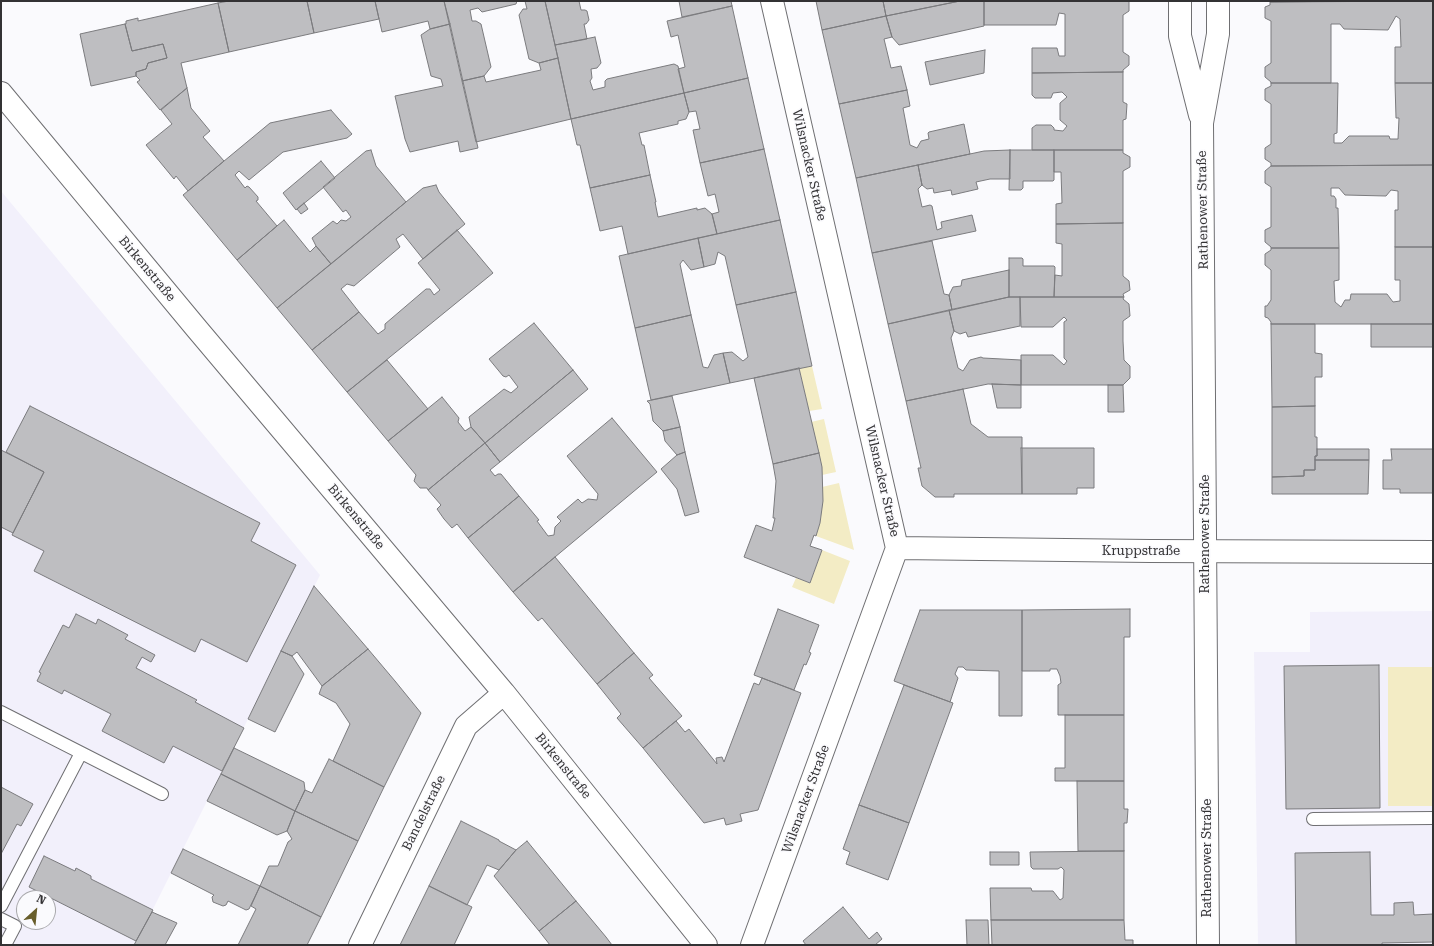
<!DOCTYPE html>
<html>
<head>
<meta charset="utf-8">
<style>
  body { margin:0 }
  #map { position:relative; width:1434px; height:946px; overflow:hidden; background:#fafafd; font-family:"Roboto Serif",serif }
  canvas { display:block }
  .frame { position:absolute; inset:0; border:2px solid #333234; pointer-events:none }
  .north { position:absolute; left:16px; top:890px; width:40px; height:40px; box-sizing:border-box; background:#fafafd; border:1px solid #aaaaad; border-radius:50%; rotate:27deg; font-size:11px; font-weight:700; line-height:16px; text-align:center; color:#333234 }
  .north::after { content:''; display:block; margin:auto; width:14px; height:18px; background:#685e2b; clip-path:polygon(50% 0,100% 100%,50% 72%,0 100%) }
</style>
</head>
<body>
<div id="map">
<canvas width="1434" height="946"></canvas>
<div class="frame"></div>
<div class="north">N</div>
</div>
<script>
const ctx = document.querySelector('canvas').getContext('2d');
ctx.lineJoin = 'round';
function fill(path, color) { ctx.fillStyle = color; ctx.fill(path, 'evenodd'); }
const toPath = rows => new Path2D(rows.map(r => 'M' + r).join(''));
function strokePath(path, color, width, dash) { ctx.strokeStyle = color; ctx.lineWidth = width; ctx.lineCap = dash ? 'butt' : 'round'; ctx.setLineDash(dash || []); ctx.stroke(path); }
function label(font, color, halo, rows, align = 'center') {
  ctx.font = font + ' "Roboto Serif",serif'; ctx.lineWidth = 3; ctx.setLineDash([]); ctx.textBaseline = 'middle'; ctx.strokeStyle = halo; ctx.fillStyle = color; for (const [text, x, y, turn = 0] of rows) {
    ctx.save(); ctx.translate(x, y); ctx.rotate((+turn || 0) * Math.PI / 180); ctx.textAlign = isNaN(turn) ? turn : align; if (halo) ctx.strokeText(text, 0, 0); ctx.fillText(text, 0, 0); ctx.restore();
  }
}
const built = toPath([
  [1,191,320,575,135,945,1,945],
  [24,898,48,898,48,922,24,922],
  [1433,611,1433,945,1258,945,1254,652,1310,652,1310,612]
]);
const green = toPath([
  [812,366,822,409,809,411,799,368],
  [824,419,836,472,822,475,811,422],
  [839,483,854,550,816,536,820,523,822,487],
  [822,550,850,561,834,604,792,587,796,578,810,583],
  [1388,667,1433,667,1433,806,1388,806]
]);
const building = toPath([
  [229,1,307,1,314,33,229,52,218,3,229,1],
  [307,1,375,1,379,19,314,33,307,1],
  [375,1,444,1,450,24,430,29,428,21,382,32,375,1],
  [444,1,517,1,516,4,482,12,478,8,470,10,472,21,476,21,481,24,491,67,484,76,462,81,444,1],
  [525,1,545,1,558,58,539,63,529,59,519,15,523,9,527,9,525,1],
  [545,1,579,1,581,10,585,10,587,11,589,20,586,24,584,24,587,39,555,45,545,1],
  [679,1,731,1,732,6,682,17,679,1],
  [816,1,883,1,886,16,822,30,816,1],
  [883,1,960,1,886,16,883,1],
  [960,1,984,1,984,26,899,45,892,37,886,16,960,1],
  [984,1,1129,1,1129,11,1123,15,1123,52,1129,56,1129,65,1123,70,1123,72,1032,73,1032,48,1057,48,1059,56,1065,56,1065,14,1059,13,1056,25,984,25,984,1],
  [1270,1,1355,1,1270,2,1270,1],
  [1433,1,1433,83,1395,83,1395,47,1401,47,1400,19,1396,16,1388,30,1344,29,1340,24,1331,24,1331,83,1271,83,1271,82,1265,77,1265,67,1271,63,1271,21,1265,18,1265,7,1270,5,1270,2,1433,1],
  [218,3,229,52,181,63,187,88,160,110,137,82,140,80,136,76,136,72,146,69,148,63,167,58,163,44,132,51,125,24,126,24,126,21,138,18,138,21,218,3],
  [732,6,748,78,684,93,678,69,685,67,678,35,671,37,667,21,732,6],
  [886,16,892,37,884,39,891,68,901,66,907,90,839,104,822,30,886,16],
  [125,24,132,51,163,44,167,58,148,63,146,69,136,72,136,76,91,86,80,34,125,24],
  [450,24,478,148,460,152,458,141,410,152,405,139,395,96,443,86,441,79,431,76,421,35,430,29,450,24],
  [595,37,601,63,597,68,591,69,592,78,590,81,593,90,605,87,605,81,607,79,674,64,678,66,684,93,571,119,555,45,595,37],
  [985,50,984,73,930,85,925,62,985,50],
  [558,58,571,119,476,142,462,81,484,76,486,82,541,70,539,63,558,58],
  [1123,72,1123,102,1127,104,1126,119,1123,120,1123,150,1032,150,1032,128,1036,125,1051,125,1054,128,1054,130,1063,131,1067,126,1060,120,1060,103,1067,97,1062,92,1053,93,1051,98,1035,98,1032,95,1032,73,1123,72],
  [748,78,764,149,700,163,693,130,700,129,696,111,689,112,684,93,748,78],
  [1271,83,1338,83,1337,133,1334,134,1334,143,1342,143,1349,136,1389,136,1390,139,1398,139,1399,118,1396,118,1395,83,1433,83,1433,165,1271,166,1271,163,1265,159,1265,148,1271,144,1271,104,1265,100,1265,89,1271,86,1271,83],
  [187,88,191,108,210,131,203,137,224,161,188,191,176,176,174,179,146,145,172,124,161,110,187,88],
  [907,90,910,106,903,108,910,145,917,148,921,141,929,139,928,133,929,132,964,124,970,154,856,178,839,104,907,90],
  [684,93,689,112,686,119,678,121,678,124,639,133,642,145,644,145,650,175,590,188,580,145,577,145,571,119,684,93],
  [331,110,352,134,347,138,283,152,249,180,239,171,235,175,245,188,247,186,249,187,258,197,258,200,256,201,277,226,237,260,183,195,270,123,331,110],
  [764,149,780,220,717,234,712,214,719,212,715,194,708,196,700,163,764,149],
  [371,150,376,166,406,202,331,264,316,246,312,238,333,221,337,224,341,220,346,221,351,217,346,210,343,212,323,187,366,151,371,150],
  [1010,150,1054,150,1054,180,1053,181,1023,181,1023,188,1021,190,1009,190,1010,150],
  [1010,150,1010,179,990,179,976,182,978,189,952,195,951,190,934,193,933,188,927,189,922,185,918,165,984,151,1010,150],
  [1054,150,1123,150,1123,153,1130,157,1130,167,1123,171,1123,223,1056,224,1056,204,1062,203,1061,172,1054,172,1054,150],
  [321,161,335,178,296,210,283,193,321,161],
  [918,165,922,185,918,189,922,207,930,205,932,206,937,230,942,228,941,222,972,215,976,231,872,253,856,178,918,165],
  [1433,165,1433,247,1395,247,1395,210,1398,210,1398,191,1391,190,1386,196,1345,195,1339,188,1331,188,1331,196,1334,196,1336,199,1336,208,1338,208,1339,248,1271,248,1271,247,1265,242,1265,230,1271,227,1271,187,1265,183,1265,171,1271,166,1433,165],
  [650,175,656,202,655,202,658,217,697,208,697,210,705,208,712,214,717,234,628,254,622,226,600,231,590,188,650,175],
  [436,185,439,192,465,224,423,259,403,234,396,239,400,247,354,286,347,284,341,289,359,312,312,350,277,308,423,188,436,185],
  [304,203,308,209,301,214,297,209,304,203],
  [284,220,310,252,316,246,331,264,277,308,237,260,284,220],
  [780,220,796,292,736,305,725,256,718,252,715,264,704,267,698,238,780,220],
  [1123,223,1123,276,1129,281,1130,290,1123,294,1124,297,1054,297,1055,275,1062,276,1062,244,1056,243,1056,224,1123,223],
  [457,230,493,273,347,392,312,350,359,312,378,334,385,329,385,324,426,289,430,289,434,295,440,290,418,263,457,230],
  [698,238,704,267,691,270,683,260,680,264,691,315,635,328,619,256,698,238],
  [932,241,944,294,949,295,952,310,888,324,872,253,932,241],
  [1395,247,1433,247,1433,324,1271,324,1271,322,1268,318,1265,317,1265,306,1267,306,1271,300,1271,270,1265,265,1265,254,1271,250,1271,248,1339,248,1339,280,1334,281,1335,302,1341,307,1345,300,1350,300,1351,294,1387,294,1393,302,1400,301,1400,280,1395,280,1395,247],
  [1009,258,1022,258,1023,259,1023,266,1054,266,1055,267,1054,297,1009,297,1009,258],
  [1009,270,1009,297,952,310,949,295,953,287,961,286,962,280,1009,270],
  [796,292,812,366,730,383,723,353,732,352,743,361,748,357,736,305,796,292],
  [1009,297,1020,297,1020,326,968,337,966,332,960,334,954,331,949,310,1009,297],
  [1020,297,1124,297,1123,299,1129,304,1130,316,1123,321,1123,341,1124,360,1130,366,1130,378,1123,385,1021,385,1021,355,1053,355,1064,365,1067,361,1064,358,1064,322,1067,320,1064,317,1053,327,1021,327,1020,297],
  [949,310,954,331,951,338,958,368,963,371,970,360,981,357,983,358,1021,360,1021,385,988,384,906,401,888,324,949,310],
  [691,315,703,367,708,368,714,355,723,353,730,383,651,400,635,328,691,315],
  [534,323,573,370,485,443,471,427,469,417,504,389,511,393,518,387,509,375,506,377,503,376,489,359,534,323],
  [1271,324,1315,324,1315,353,1322,354,1322,377,1315,377,1315,406,1272,407,1271,324],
  [1371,324,1433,324,1433,347,1371,347,1371,324],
  [387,360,428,409,388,441,347,392,387,360],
  [799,368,819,453,773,464,754,378,799,368],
  [573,370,588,389,500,462,485,443,573,370],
  [992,384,1021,385,1021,408,997,408,992,384],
  [1108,385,1123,385,1124,412,1108,412,1108,385],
  [963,389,971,424,988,437,1022,437,1022,494,954,494,954,497,935,497,922,486,918,468,921,468,906,401,963,389],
  [672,396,680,427,663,431,653,421,650,404,647,401,672,396],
  [442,397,459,418,458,422,465,431,471,427,485,443,428,490,427,488,420,488,414,481,416,475,388,441,442,397],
  [30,406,260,523,251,541,296,565,247,662,201,639,195,652,34,571,44,551,12,535,44,472,6,452,30,406],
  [1315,406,1315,437,1317,437,1317,456,1315,456,1315,470,1304,470,1304,476,1272,477,1272,407,1315,406],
  [612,418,657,472,513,592,468,538,519,496,539,520,537,521,548,536,554,535,555,527,561,521,557,517,578,499,582,503,588,499,597,500,598,494,567,456,612,418],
  [680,427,685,452,677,455,665,441,663,431,680,427],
  [485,443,500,462,490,470,495,476,498,474,501,474,519,496,468,538,457,524,452,528,444,519,437,509,441,505,428,490,485,443],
  [1021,448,1094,448,1094,488,1077,488,1077,494,1022,494,1021,448],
  [1317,449,1369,449,1369,460,1315,460,1315,456,1317,456,1317,449],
  [1391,449,1433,449,1433,493,1400,493,1400,489,1383,489,1383,460,1392,460,1391,449],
  [1,450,44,472,13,533,1,527,1,450],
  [685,452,699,512,685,516,677,489,661,469,677,455,685,452],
  [819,453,822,467,823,501,820,523,816,536,814,535,810,546,822,550,810,583,744,557,756,525,772,531,775,518,773,518,776,481,773,464,819,453],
  [1315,460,1369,460,1368,494,1272,494,1272,477,1304,476,1304,470,1315,470,1315,460],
  [555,557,634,653,597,684,542,618,538,621,513,592,555,557],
  [314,586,368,649,322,686,297,652,292,656,281,651,314,586],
  [778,609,819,625,809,652,811,653,806,665,804,664,794,690,754,675,778,609],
  [1130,609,1130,637,1124,637,1124,715,1058,715,1058,685,1061,683,1060,676,1057,669,1050,669,1050,671,1022,671,1022,610,1130,609],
  [920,610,1022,610,1022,716,999,716,999,671,966,670,963,667,958,667,955,674,958,678,950,702,894,681,920,610],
  [76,614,96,624,98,619,128,635,125,639,155,655,151,662,142,657,136,668,197,700,195,702,244,728,222,771,173,746,164,763,102,731,111,714,64,690,62,694,37,681,41,673,39,672,63,625,69,628,76,614],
  [368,649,395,681,421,713,384,787,333,761,350,724,336,703,319,694,322,686,368,649],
  [281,651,292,656,304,674,275,732,248,719,281,651],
  [634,653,653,675,649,678,682,716,643,748,617,718,621,714,597,684,634,653],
  [1379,665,1380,808,1286,809,1284,666,1379,665],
  [762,678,801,693,758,810,740,814,742,821,726,825,724,818,704,823,643,748,676,721,685,732,689,729,717,764,716,758,722,757,724,762,754,683,759,685,762,678],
  [904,685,953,703,909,823,859,805,904,685],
  [1065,715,1124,715,1124,781,1055,781,1055,768,1065,768,1065,715],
  [234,748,304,782,305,790,295,811,221,774,234,748],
  [329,759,384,787,358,841,295,811,305,790,312,793,329,759],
  [221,774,295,811,287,831,277,835,207,801,221,774],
  [1077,781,1124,781,1124,809,1128,809,1127,823,1124,823,1124,851,1078,851,1077,781],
  [1,787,33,804,21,826,17,824,1,854,1,787],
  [859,805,909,823,888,880,846,864,850,852,843,849,859,805],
  [295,811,358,841,321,917,260,886,269,866,278,866,288,842,292,839,287,831,295,811],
  [461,821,499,840,499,841,516,850,499,870,487,865,467,905,429,886,461,821],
  [527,841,576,901,539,931,494,876,516,850,527,841],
  [183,849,260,886,249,909,246,910,228,901,226,905,223,906,213,902,212,897,214,895,171,873,183,849],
  [1124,851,1124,920,991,920,990,888,1031,888,1032,891,1053,891,1060,900,1063,898,1064,870,1061,867,1058,869,1033,869,1031,867,1030,852,1124,851],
  [990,852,1019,852,1019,865,990,865,990,852],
  [1370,852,1371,915,1394,915,1394,903,1413,902,1414,915,1433,914,1433,942,1382,943,1382,945,1296,945,1295,853,1370,852],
  [44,856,75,871,76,868,91,876,91,879,153,910,136,941,29,887,44,856],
  [260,886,321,917,307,945,238,945,256,909,251,906,260,886],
  [429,886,472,907,454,945,400,945,429,886],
  [576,901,606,937,612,945,550,945,539,931,576,901],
  [843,907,869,939,877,932,882,939,875,945,806,945,803,941,843,907],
  [152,912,177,923,165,945,134,945,152,912],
  [966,920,988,920,989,945,967,945,966,920],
  [991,920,1124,920,1125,940,1133,940,1133,945,992,945,991,920]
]);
const lane = toPath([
  [1,712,162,794],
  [1313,819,1433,818],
  [1,906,81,753],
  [1,919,15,926,5,945]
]);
const street = toPath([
  [1,93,197,329,504,693,706,945],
  [897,548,1150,551,1433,552],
  [360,945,466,726,504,693],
  [752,945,897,548,772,1]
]);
const secondary = toPath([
  [1180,1,1180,36,1200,115],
  [1208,945,1202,123,1218,34,1218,1]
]);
const streetNames = [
  ["Wilsnacker Straße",809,165,77],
  ["Rathenower Straße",1203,210,-91],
  ["Birkenstraße",147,269,50],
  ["Wilsnacker Straße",882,481,77],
  ["Birkenstraße",356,517,50],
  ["Rathenower Straße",1205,534,-90],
  ["Kruppstraße",1141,551],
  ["Birkenstraße",563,766,51],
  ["Wilsnacker Straße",806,799,-70],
  ["Bandelstraße",424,813,-64],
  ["Rathenower Straße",1207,858,-90]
];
fill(built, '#f2f0fb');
fill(green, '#f3ecc5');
fill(building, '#bebec1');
strokePath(building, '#7b7b7e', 1);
strokePath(lane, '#6f6f72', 14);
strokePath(street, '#6f6f72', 24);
strokePath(secondary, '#6f6f72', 24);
strokePath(lane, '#fff', 12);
strokePath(street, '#fff', 22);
strokePath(secondary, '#fff', 22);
label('13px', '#333234', '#fafafd', streetNames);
</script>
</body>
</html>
